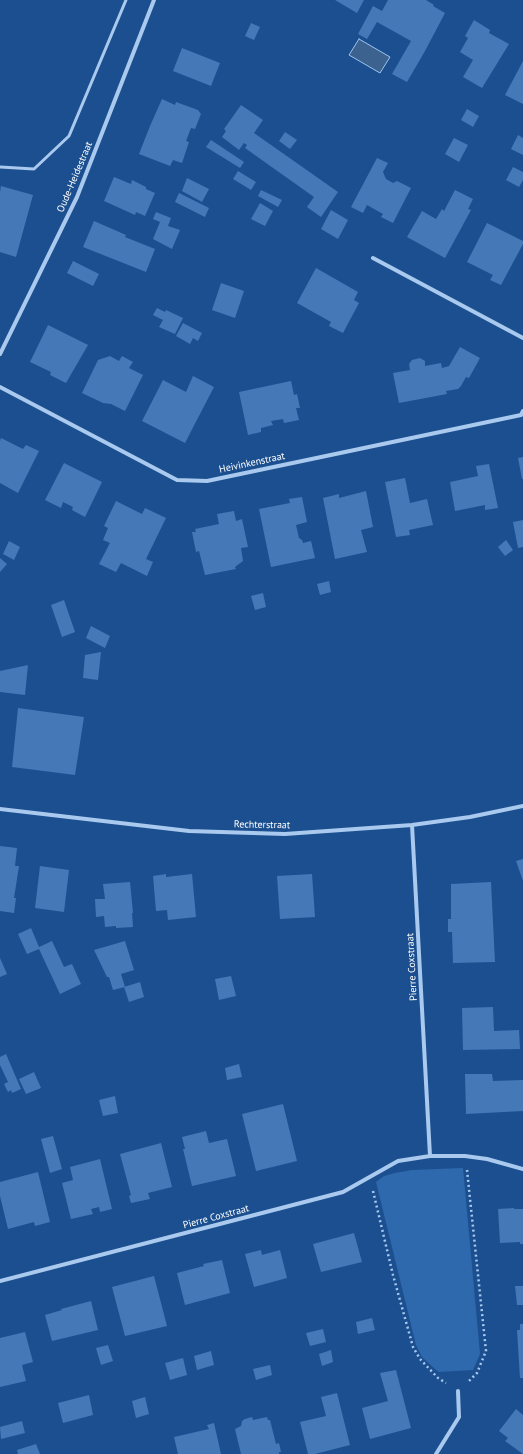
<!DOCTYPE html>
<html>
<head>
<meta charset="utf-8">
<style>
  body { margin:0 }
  canvas { display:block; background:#1b4f8f }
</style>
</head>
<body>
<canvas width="523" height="1454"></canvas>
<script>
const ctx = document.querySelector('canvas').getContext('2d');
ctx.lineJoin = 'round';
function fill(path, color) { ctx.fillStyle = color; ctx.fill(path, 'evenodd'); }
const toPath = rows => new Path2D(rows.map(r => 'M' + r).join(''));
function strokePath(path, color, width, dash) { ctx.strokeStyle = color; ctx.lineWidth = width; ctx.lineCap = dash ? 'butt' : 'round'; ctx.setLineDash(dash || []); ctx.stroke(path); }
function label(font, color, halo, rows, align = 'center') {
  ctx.font = font + ' "PT Sans",sans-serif'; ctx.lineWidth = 4; ctx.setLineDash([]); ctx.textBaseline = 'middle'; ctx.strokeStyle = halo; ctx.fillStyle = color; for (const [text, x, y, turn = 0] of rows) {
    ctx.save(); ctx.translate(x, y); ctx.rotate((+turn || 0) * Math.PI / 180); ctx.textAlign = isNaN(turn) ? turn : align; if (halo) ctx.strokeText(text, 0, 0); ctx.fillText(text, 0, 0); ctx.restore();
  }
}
const green = toPath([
  [463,1168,480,1354,473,1370,439,1372,435,1369,422,1357,416,1345,376,1182,384,1176,395,1173,412,1170]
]);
const water = toPath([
  [359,39,390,57,380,73,349,55,359,39]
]);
const building = toPath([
  [335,0,364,0,357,13],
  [388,0,426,0,434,5,433,6,445,13,425,51,407,82,392,74,411,41,377,22,367,39,358,34,373,6,382,11],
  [474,20,490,30,489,33,509,44,482,88,463,77,473,60,460,52,468,38,465,36],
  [251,23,260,27,254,40,245,36],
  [182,48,220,63,211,86,173,71],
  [523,61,523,104,505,95],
  [162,99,175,105,176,102,198,110,201,114,195,129,191,128,186,141,189,142,182,163,173,160,170,166,139,154,150,126],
  [241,105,263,120,254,133,338,192,321,217,307,207,314,197,245,148,247,145,244,143,239,150,222,137,226,131,224,129],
  [467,109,479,116,473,127,461,120],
  [285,132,297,140,290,149,279,141],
  [518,135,523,138,523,155,511,149],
  [454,138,468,145,459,162,445,154],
  [211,140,244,162,240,168,206,147],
  [377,158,388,163,383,172,386,179,393,183,397,181,411,188,393,223,381,217,383,214,367,205,363,213,351,207],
  [513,167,523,172,523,180,519,187,506,180],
  [238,171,256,182,251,190,233,179],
  [114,177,131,184,132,180,146,187,146,189,155,193,145,216,136,212,135,215,104,201],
  [187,178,209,189,202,202,182,191],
  [1,186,33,195,16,257,0,252,0,192],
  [261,190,282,200,278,207,258,196],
  [455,190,473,199,468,209,471,210,445,258,407,237,422,211,436,219,442,209,444,211],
  [179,193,209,208,205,217,175,202],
  [260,203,273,211,265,226,251,219],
  [331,210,348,220,338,239,321,229],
  [156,212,171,218,168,226,180,230,172,249,153,239,160,222,153,219],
  [94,221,126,235,125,237,155,249,146,272,83,247],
  [487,223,523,241,523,244,501,285,490,280,493,275,467,262],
  [73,261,99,274,93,286,67,273],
  [316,268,358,292,354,300,359,303,343,333,329,326,331,322,297,303],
  [221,283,244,291,235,318,212,310],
  [157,308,165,312,166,310,183,318,175,334,159,327,163,320,153,315],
  [183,323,202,333,198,341,193,338,190,344,176,336],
  [48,325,88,345,66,383,50,375,51,372,30,362],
  [460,347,480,358,469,378,466,377,461,386,458,389,446,391,447,394,399,403,393,373,410,370,409,364,412,360,420,358,425,361,425,366,441,363,442,368,449,366],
  [110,356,119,361,122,356,133,362,129,368,143,375,125,411,111,404,103,403,82,393,98,360],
  [193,376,214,387,185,443,142,421,163,380,186,392],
  [291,381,294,395,297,394,300,408,296,408,299,420,284,423,283,419,271,421,273,425,261,428,261,432,248,435,239,392],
  [1,438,23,449,26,445,39,451,18,493,0,483,0,441],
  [523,457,523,479,522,479,518,458],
  [64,463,102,482,85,517,72,510,73,507,63,502,61,508,45,500],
  [489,464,498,508,485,510,485,505,455,511,450,482,478,476,476,466],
  [405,478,410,503,427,499,433,525,409,530,410,535,396,537,385,482],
  [366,491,373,527,361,530,367,552,335,559,323,498,339,494,339,498],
  [302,497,307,522,296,525,299,538,302,540,303,543,311,541,315,558,271,567,259,509,290,503,289,499],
  [116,501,142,514,145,508,166,518,146,559,153,562,147,576,121,563,116,572,99,564,110,543,103,540,108,528,104,526],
  [234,511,236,521,242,519,248,547,241,548,243,561,235,567,236,569,205,575,199,551,196,552,192,532,196,532,195,529,219,524,217,514],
  [523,520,523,547,518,548,513,522],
  [506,540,513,550,505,556,498,547],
  [9,541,20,547,14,560,3,554],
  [0,558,7,564,0,572],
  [329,581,331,592,320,595,317,584],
  [263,593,266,607,255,610,251,596],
  [64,600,75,632,62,637,51,605],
  [91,626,110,636,105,648,86,638],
  [101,652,98,680,83,678,85,655],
  [28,665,25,695,0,692,0,671],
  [18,708,84,717,75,775,12,767],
  [0,846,17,848,15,866,19,866,14,898,16,898,14,913,0,911],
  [523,859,523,881,516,861],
  [40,866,69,870,64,912,35,908],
  [166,874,166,877,192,874,196,917,168,920,167,910,156,911,153,876],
  [312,874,315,917,280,919,277,876],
  [130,882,133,913,132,913,133,927,116,928,116,926,105,927,104,916,96,917,95,899,105,899,103,884],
  [491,882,495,962,453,963,452,932,448,932,448,919,451,919,451,884],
  [31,928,39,947,52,941,64,967,72,964,81,984,60,994,39,949,27,954,18,934],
  [125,941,134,970,121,974,125,987,113,990,109,977,107,977,94,950],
  [0,958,7,974,0,977],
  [231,976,236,996,219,1000,215,979],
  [140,982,144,997,129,1002,124,987],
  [493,1007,494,1031,519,1030,520,1049,463,1050,462,1008],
  [6,1054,21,1089,12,1093,11,1090,8,1092,4,1084,8,1082,0,1065,0,1057],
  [239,1064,242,1077,227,1080,225,1068],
  [34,1072,41,1088,26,1094,19,1079],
  [465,1074,492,1074,493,1081,523,1080,523,1111,466,1114],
  [115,1096,118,1113,103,1116,99,1100],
  [283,1104,297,1161,256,1171,242,1114],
  [206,1131,209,1143,227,1139,236,1176,192,1186,183,1149,185,1149,182,1137],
  [53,1136,62,1169,50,1173,41,1139],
  [161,1143,172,1187,148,1193,150,1199,131,1203,129,1196,131,1195,120,1154],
  [100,1159,112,1209,100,1212,99,1207,91,1209,93,1214,71,1219,62,1183,73,1180,70,1167],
  [38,1172,50,1222,35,1226,34,1222,8,1229,0,1196,0,1182],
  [514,1208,514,1209,523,1209,523,1244,520,1244,520,1242,500,1243,498,1209],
  [354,1233,362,1262,321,1272,313,1244],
  [261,1250,262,1255,280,1250,287,1278,254,1287,245,1254],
  [222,1260,230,1293,185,1305,177,1273,204,1266,203,1264],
  [154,1276,167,1326,125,1336,112,1287],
  [515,1286,523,1286,523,1305,517,1305],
  [91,1301,98,1330,52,1341,45,1315,62,1310,61,1309],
  [372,1318,375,1330,358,1334,356,1322],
  [520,1324,523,1324,523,1378,520,1378,517,1330,520,1330],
  [323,1329,326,1342,310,1346,306,1333],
  [25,1332,33,1362,22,1365,26,1381,0,1387,0,1338],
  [108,1345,113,1361,101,1365,96,1348],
  [331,1350,333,1362,322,1366,319,1354],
  [211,1351,214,1365,197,1370,194,1356],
  [183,1358,187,1375,170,1380,165,1363],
  [270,1365,272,1375,256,1380,253,1369],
  [396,1370,411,1428,370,1439,362,1408,388,1401,380,1373],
  [337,1393,350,1445,315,1454,308,1454,300,1422,326,1416,321,1397],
  [89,1395,93,1415,63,1423,58,1403],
  [145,1397,149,1414,136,1418,132,1401],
  [516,1409,523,1415,523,1454,505,1441,508,1438,499,1431],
  [252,1417,253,1420,267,1417,268,1420,270,1420,276,1444,279,1443,281,1452,279,1452,279,1454,241,1454,235,1429,241,1426,242,1421,245,1419],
  [22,1421,25,1433,1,1439,0,1427],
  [214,1423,221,1454,178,1454,174,1437,209,1429,207,1425],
  [36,1444,40,1454,18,1454,17,1450]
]);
const path = toPath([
  [467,1170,486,1351,477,1373,468,1382],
  [373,1191,393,1275,413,1347,420,1359,438,1378,446,1383]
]);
const lane = toPath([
  [0,167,34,169,69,136,126,0]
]);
const street = toPath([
  [373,258,523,338],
  [0,354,77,197,154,0],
  [0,387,177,480,207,481,521,415,523,411],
  [0,809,189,831,285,834,412,825,470,817,523,806],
  [412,825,430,1156],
  [0,1281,343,1192,398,1161,430,1156,465,1156,487,1159,523,1169],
  [436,1454,459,1417,458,1391]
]);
const streetNames = [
  ["Oude-Heidestraat",75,177,-67],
  ["Heivinkenstraat",252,463,-12],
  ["Rechterstraat",262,825,1],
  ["Pierre Coxstraat",412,967,-93],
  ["Pierre Coxstraat",216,1217,-15]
];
fill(green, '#2e69ad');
fill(water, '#3c6290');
strokePath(water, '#9cc4f0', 1);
fill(building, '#4478b7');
strokePath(path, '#a9c9ee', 2.5, [2, 3]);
strokePath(lane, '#a9c9ee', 3);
strokePath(street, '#a9c9ee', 4);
label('10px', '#fff', '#1b4f8f', streetNames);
</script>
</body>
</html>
